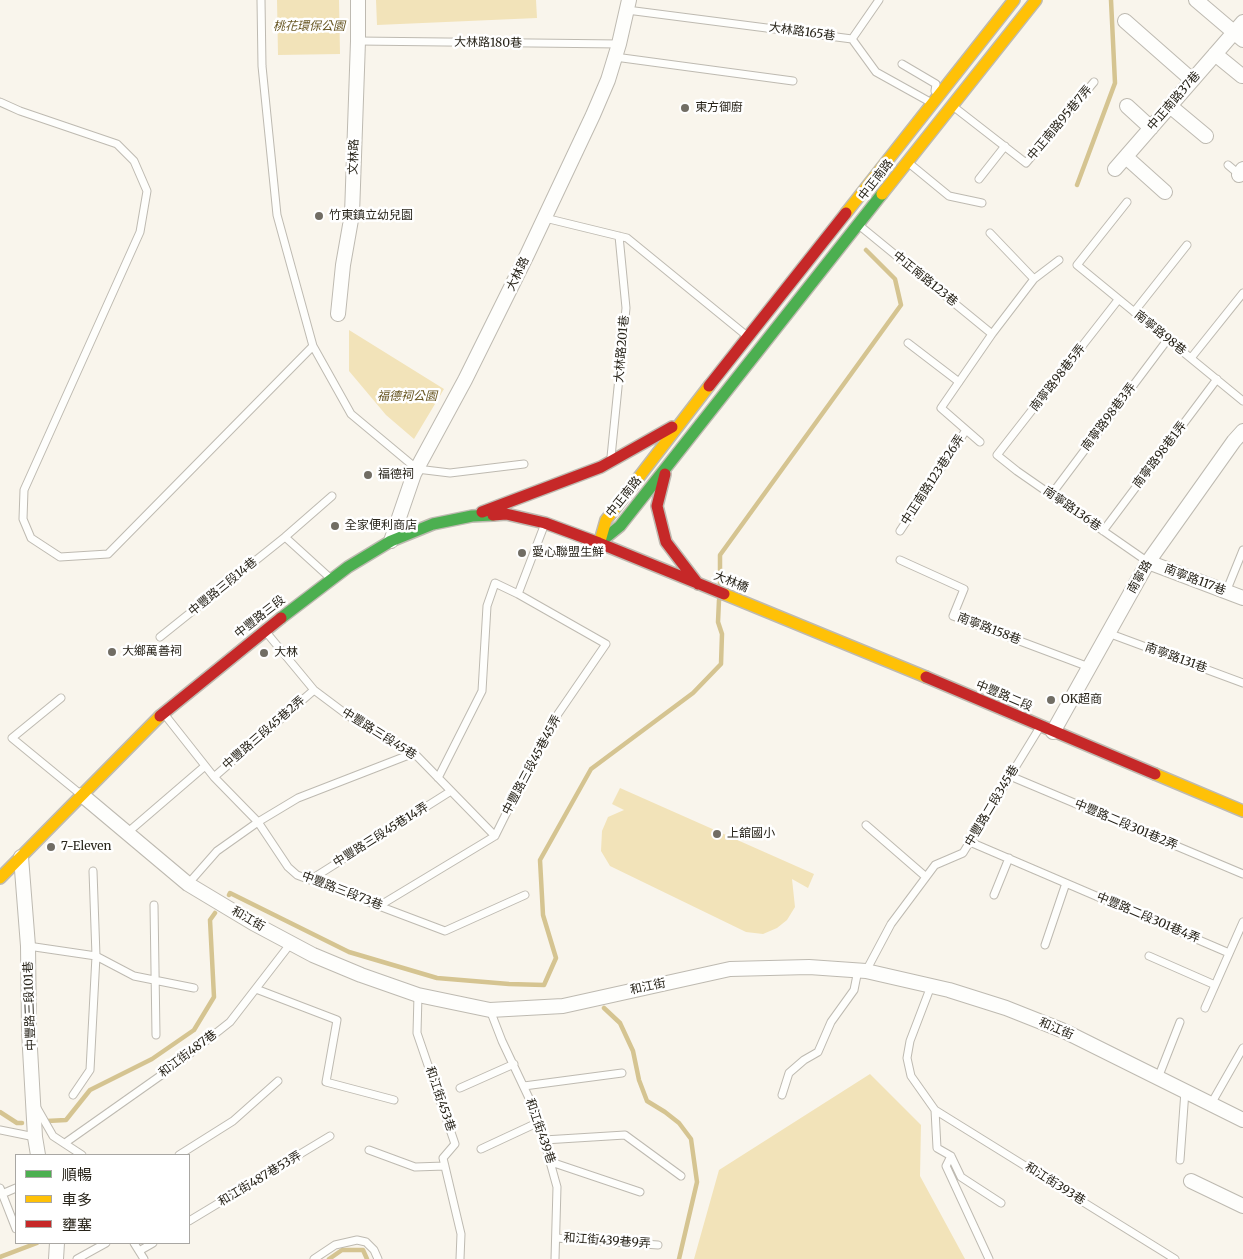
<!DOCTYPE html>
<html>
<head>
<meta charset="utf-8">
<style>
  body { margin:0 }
  #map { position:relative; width:1243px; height:1259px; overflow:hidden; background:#f9f5ec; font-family:Merriweather,"Noto Sans TC",serif }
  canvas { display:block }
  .legend { position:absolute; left:15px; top:1154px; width:175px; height:90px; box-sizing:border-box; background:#fff; border:1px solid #a9a7a3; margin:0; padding:6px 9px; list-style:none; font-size:15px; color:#28241a }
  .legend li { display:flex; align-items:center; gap:10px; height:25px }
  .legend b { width:25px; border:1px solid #a9a7a3 }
</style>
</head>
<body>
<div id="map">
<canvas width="1243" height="1259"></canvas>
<ul class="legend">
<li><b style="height:6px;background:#4caf50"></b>順暢</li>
<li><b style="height:6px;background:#ffc107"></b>車多</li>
<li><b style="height:6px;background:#c62828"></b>壅塞</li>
</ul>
</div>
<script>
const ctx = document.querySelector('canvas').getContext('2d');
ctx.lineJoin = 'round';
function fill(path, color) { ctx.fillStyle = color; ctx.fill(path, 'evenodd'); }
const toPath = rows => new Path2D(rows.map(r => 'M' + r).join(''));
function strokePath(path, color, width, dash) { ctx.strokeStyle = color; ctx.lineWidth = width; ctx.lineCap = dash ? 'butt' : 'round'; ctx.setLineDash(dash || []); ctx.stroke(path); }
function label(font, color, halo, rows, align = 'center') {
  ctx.font = font + ' Merriweather,"Noto Sans TC",serif'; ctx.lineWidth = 5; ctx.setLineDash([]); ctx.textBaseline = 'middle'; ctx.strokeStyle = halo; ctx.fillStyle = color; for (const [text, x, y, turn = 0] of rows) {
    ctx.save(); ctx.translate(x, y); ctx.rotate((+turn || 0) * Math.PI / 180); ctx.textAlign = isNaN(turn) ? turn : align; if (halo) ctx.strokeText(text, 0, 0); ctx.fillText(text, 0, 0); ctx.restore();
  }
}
const green = toPath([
  [277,0,339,0,340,54,278,55],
  [376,0,536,0,537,18,377,25],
  [349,330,444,389,414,439,386,415,349,371],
  [620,788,814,874,808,888,792,879,795,907,787,920,777,928,763,934,746,932,610,866,601,851,602,831,608,817,624,810,612,804],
  [870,1074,921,1125,920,1176,965,1259,694,1259,719,1170]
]);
const stream = toPath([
  [1077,185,1115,83,1111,0],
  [720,585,720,555,901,305,895,279,866,250],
  [229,895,230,893,349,952,437,978,509,984,544,985,556,958,543,915,540,860,591,769,693,693,721,664,722,634,718,622,719,600],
  [604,1008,620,1023,633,1051,639,1080,647,1101,665,1112,679,1123,691,1139,697,1182,679,1259],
  [0,1112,17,1123,22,1123],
  [47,1121,66,1120,90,1090,152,1059,194,1030,214,997,210,920,215,913],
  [0,1257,37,1243],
  [329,1259,342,1250,363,1250,367,1259]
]);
const lane = toPath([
  [261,0,262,66,277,215,313,346,351,414,417,469,450,473,524,464],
  [627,10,852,39,876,72,930,102],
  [852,39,879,0],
  [358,41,619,44],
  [615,57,793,81],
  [902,64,936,84,935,91],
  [0,102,20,111,117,144,134,161,147,191,140,232,24,490,23,519,31,538,60,557,108,554,313,346],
  [954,107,1026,163,1094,82],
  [910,164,949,196,982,203],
  [1228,165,1241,176],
  [979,179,1005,146],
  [1127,202,1077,265,1243,401],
  [545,218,627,238,747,336],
  [860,226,992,334],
  [990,233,1034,279],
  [1118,300,997,455,1017,471,1148,562],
  [1134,312,1187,245],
  [908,343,959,382],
  [1191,358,1243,293],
  [980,442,941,408,992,334,1034,279,1059,260],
  [611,457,626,308,619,236],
  [1051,495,1168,339],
  [900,531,966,430],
  [1103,531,1217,379],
  [285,537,329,577],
  [900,560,964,589,953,616,1089,667],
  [1226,592,1243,550],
  [266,632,314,690,354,720,414,753,495,836],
  [1108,633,1243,683],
  [160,637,285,537,332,496],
  [61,698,12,738,79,793],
  [165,715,214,777,258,822,288,867,297,875,445,931,525,895],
  [1010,776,1243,874],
  [214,777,314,690],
  [438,778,482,691,487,606,495,583,518,594],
  [866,825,926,877],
  [127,833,205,766],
  [495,836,549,727,606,644,518,594,544,526],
  [970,842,1229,953],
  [310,880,451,791],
  [188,884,217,851,258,822,298,798,414,753],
  [994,895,1009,858],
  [154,905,156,1035],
  [379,906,495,836],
  [1045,945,1066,883],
  [28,946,96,956,134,976,194,988],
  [1149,956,1215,985],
  [866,971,891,924,935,865,963,853,1040,727],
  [931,986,910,1041,907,1058,911,1076,935,1110,1175,1259],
  [256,989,337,1020,326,1082,394,1100],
  [418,995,417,1033,455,1144,443,1158,461,1234,460,1259],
  [1205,1008,1243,922],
  [490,1010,502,1041,537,1115,557,1187,555,1259],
  [1158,1078,1180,1022],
  [524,1086,622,1073],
  [460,1088,514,1064],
  [73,1095,90,1070,96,956,93,871],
  [782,1095,789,1073,804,1060,818,1052,831,1022,854,990,858,970],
  [1211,1104,1243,1048],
  [37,1108,53,1136,82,1155],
  [935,1110,937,1148,951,1156,961,1177,1001,1203],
  [0,1130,35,1137],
  [544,1140,625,1135,681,1176],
  [65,1143,177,1064,230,1022,291,943],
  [481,1149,539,1122],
  [369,1150,415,1167,445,1166],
  [179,1155,233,1121,278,1081],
  [951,1156,946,1166,989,1259],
  [1180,1160,1185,1091],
  [551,1162,640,1192],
  [0,1188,16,1229],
  [2,1194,16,1188],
  [189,1221,330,1136],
  [556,1238,658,1245],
  [134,1243,144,1259],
  [139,1251,153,1243],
  [77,1259,106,1243],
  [314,1259,335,1245,357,1240,366,1242,374,1250,378,1259]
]);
const street = toPath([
  [1196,0,1243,40],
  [1125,21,1192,80],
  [1215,54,1242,76],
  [1127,106,1151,128],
  [1170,106,1206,136],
  [1126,157,1165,192],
  [1115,169,1243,22],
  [1239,175,1243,169],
  [338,314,343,265,352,214,358,41,358,0],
  [391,541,414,474,465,380,527,255,593,115,608,80,619,44,629,0],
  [1148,562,1243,598],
  [1053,732,1148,562,1234,441,1243,431],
  [82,795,188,884,253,923,313,955,361,975,418,995,490,1010,563,1006,730,969,809,967,866,971,949,990,1006,1008,1064,1031,1243,1120],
  [21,857,28,946,29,1031,35,1137,38,1155],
  [1191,1181,1243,1206],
  [56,1259,57,1243]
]);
const fast = toPath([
  [599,543,620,526,882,194],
  [281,618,348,567,391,541,433,524,472,516,493,515]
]);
const slow = toPath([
  [882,194,1036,0],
  [846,213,1014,0],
  [600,541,606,520,709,386],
  [724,594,926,677],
  [1155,774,1243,811],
  [0,878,160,716]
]);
const jam = toPath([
  [709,386,846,213],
  [665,474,657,506,666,542,698,584],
  [482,512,601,467,672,427],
  [493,515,506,514,545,523,599,543,724,594],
  [926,677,1155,774],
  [160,716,281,618]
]);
const markers = [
  [685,108,5,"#716d64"],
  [319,216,5,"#716d64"],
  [368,475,5,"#716d64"],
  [335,526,5,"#716d64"],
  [522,553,5,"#716d64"],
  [112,652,5,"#716d64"],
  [264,653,5,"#716d64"],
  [1051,700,5,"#716d64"],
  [717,834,5,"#716d64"],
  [51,847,5,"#716d64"]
];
const parkNames = [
  ["桃花環保公園",309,27],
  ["福德祠公園",407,397]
];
const streetNames = [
  ["大林路165巷",802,32,8],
  ["大林路180巷",488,43,1],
  ["中正南路37巷",1174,101,-49],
  ["中正南路95巷7弄",1060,123,-50],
  ["文林路",354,157,-88],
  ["中正南路",876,180,-52],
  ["大林路",518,274,-64],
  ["中正南路123巷",925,279,39],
  ["南寧路98巷",1160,333,39],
  ["大林路201巷",622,349,-85],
  ["南寧路98巷5弄",1058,378,-52],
  ["南寧路98巷3弄",1109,417,-53],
  ["南寧路98巷1弄",1160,455,-53],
  ["中正南路123巷26弄",933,480,-57],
  ["中正南路",624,497,-51],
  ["南寧路136巷",1072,509,35],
  ["南寧路",1140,577,-60],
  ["南寧路117巷",1195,580,21],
  ["大林橋",731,582,22],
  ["中豐路三段14巷",223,587,-39],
  ["中豐路三段",260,617,-38],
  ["南寧路158巷",989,629,21],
  ["南寧路131巷",1176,658,20],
  ["中豐路二段",1004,696,23],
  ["中豐路三段45巷2弄",264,733,-41],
  ["中豐路三段45巷",379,734,32],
  ["中豐路三段45巷45弄",532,765,-62],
  ["中豐路二段345巷",992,806,-59],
  ["中豐路二段301巷2弄",1126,825,23],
  ["中豐路三段45巷14弄",381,835,-32],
  ["中豐路三段73巷",342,891,21],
  ["中豐路二段301巷4弄",1148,918,23],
  ["和江街",248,919,30],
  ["和江街",648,987,-12],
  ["中豐路三段101巷",30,1006,-92],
  ["和江街",1056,1029,23],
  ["和江街487巷",188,1054,-37],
  ["和江街453巷",440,1099,71],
  ["和江街439巷",540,1131,71],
  ["和江街487巷53弄",260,1179,-31],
  ["和江街393巷",1055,1184,32],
  ["和江街439巷9弄",607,1241,4]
];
const poiNames = [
  ["東方御廚",695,108],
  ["竹東鎮立幼兒園",329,216],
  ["福德祠",378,475],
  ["全家便利商店",345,526],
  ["愛心聯盟生鮮",532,553],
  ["大鄉萬善祠",122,652],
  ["大林",274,653],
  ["OK超商",1061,700],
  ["上舘國小",727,834],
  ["7-Eleven",61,847]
];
fill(green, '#f2e3b9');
strokePath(stream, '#d5c491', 4.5);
strokePath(lane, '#bebab1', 9);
strokePath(street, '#bebab1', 16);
strokePath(fast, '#bebab1', 14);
strokePath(slow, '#bebab1', 14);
strokePath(jam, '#bebab1', 14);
strokePath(lane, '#fefefc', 7);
strokePath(street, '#fefefc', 14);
strokePath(fast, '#4caf50', 11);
strokePath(slow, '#ffc107', 11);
strokePath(jam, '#c62828', 11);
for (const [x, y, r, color] of markers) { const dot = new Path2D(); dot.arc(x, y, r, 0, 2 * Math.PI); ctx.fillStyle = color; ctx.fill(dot); strokePath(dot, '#fff', 2); }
label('italic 12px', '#675622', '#fff', parkNames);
label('12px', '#28241a', '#fff', streetNames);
label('12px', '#28241a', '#fff', poiNames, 'left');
</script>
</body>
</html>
